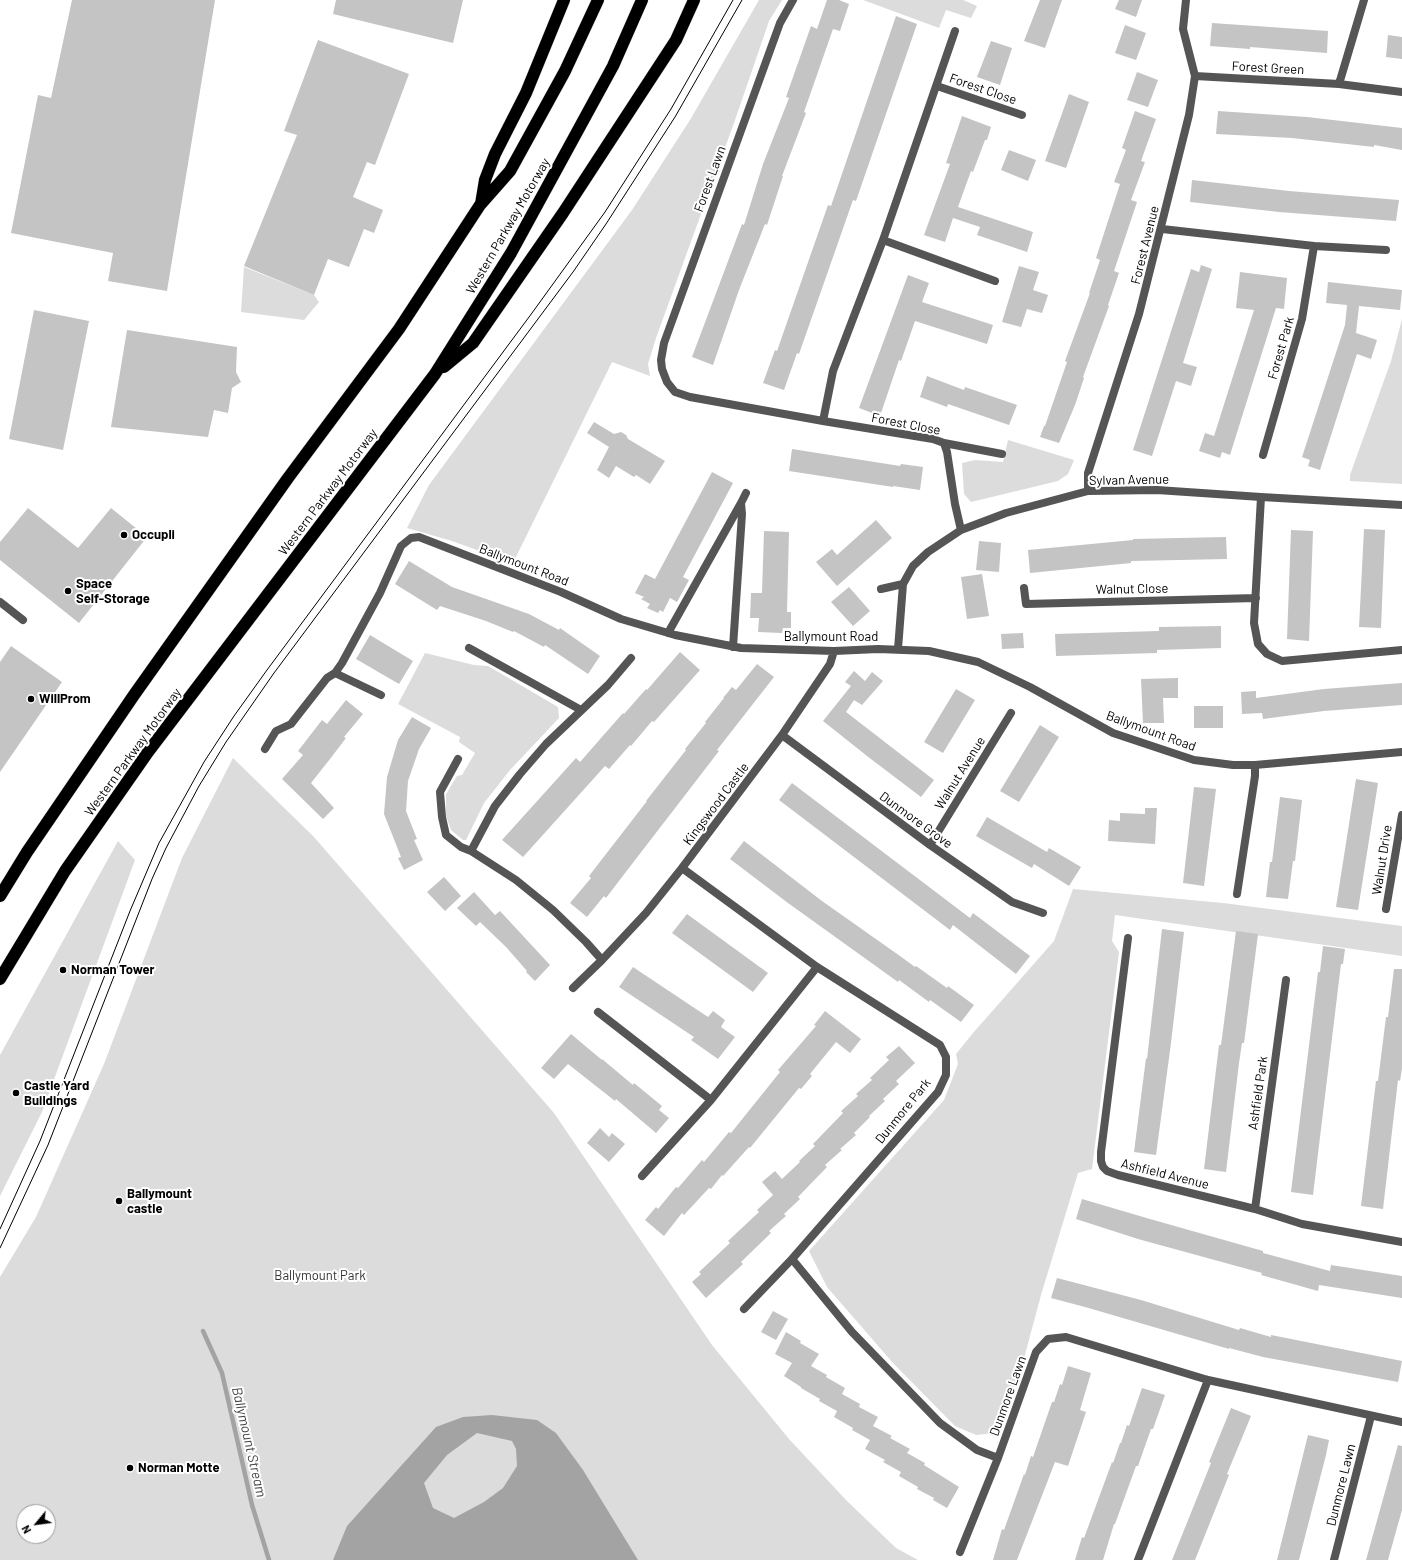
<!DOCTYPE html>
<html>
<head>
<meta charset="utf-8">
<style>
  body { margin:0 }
  #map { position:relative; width:1402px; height:1560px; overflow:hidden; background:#fff; font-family:Barlow,sans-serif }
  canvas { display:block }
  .north { position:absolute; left:16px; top:1504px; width:40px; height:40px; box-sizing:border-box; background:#fff; border:1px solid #999; border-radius:50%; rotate:241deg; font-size:11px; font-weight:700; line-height:16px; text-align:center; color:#000 }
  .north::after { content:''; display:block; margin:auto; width:14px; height:18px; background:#000; clip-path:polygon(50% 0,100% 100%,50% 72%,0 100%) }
</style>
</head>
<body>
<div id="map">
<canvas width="1402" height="1560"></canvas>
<div class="north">N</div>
</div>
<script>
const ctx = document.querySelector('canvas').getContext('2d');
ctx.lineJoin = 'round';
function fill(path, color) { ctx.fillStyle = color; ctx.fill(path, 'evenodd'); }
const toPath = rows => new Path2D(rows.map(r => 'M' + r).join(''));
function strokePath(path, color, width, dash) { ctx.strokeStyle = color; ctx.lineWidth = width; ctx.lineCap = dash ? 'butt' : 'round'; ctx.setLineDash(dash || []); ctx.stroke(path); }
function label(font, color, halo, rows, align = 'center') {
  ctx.font = font + ' Barlow,sans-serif'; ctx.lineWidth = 4; ctx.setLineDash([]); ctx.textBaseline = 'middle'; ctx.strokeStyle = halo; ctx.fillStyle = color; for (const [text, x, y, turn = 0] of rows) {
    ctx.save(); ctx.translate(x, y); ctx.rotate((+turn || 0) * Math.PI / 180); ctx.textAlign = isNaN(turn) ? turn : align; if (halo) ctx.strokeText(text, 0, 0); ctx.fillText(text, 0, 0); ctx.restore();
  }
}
const green = toPath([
  [759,0,782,0,769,21,734,123,656,338,648,364,650,376,612,362,513,563,452,541,407,528,429,485,632,210,690,120],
  [863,0,963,0,977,6,971,18,946,10,939,28],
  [244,267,314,295,319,302,304,320,241,312],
  [1402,319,1402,484,1350,481,1350,475,1391,361],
  [1008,440,1074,460,1068,474,1058,481,971,502,964,494,962,463,975,460,1003,462],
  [425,653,474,665,488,666,558,707,559,718,510,770,484,803,466,840,463,840,451,830,446,816,446,794,457,776,462,775,475,753,459,742,460,737,398,704],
  [233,758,314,837,554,1113,712,1345,789,1439,847,1501,896,1548,918,1560,0,1560,0,1277,36,1217,104,1064,182,858],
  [24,1512,48,1512,48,1536,24,1536],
  [118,841,135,860,42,1112,0,1196,0,1055],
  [1073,889,1223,903,1402,926,1402,956,1115,915,1112,941,1119,952,1092,1169,1078,1173,1041,1295,1019,1377,994,1433,976,1435,955,1426,893,1363,827,1287,809,1251,944,1100,958,1064,956,1054,973,1033,1054,941]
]);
const water = toPath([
  [492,1415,537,1420,556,1433,583,1470,638,1560,333,1560,347,1526,436,1427,463,1417],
  [477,1433,512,1441,516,1449,517,1466,503,1488,484,1502,454,1518,433,1508,424,1483,447,1455]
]);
const stream = toPath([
  [203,1331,222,1373,252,1505,269,1560]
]);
const building = toPath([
  [72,0,215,0,167,291,108,281,113,253,11,233,38,95,51,98],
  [336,0,463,0,453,43,333,14],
  [827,0,839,0,849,4,840,31,833,29,804,112,806,113,782,176,783,176,767,225,765,224,739,290,713,365,692,357,742,224,744,225,763,164,789,98,786,97,811,26,817,29],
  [1040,0,1062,0,1045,48,1024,41],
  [1119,0,1142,0,1136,17,1115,9],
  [896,16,917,24,856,201,853,200,799,354,797,353,784,390,763,383,775,350,777,351,828,205,831,206],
  [1212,23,1328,31,1327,53,1250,47,1250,49,1210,46],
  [1125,25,1146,33,1136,60,1115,53],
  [1388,35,1402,37,1402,59,1386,57],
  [318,40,409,74,375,165,367,162,353,197,383,210,374,233,364,229,349,267,328,259,314,295,244,266,297,135,284,131],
  [991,41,1012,48,1000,85,977,77],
  [1137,72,1158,80,1148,107,1127,100],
  [1069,94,1089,102,1066,168,1045,161],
  [1135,111,1156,119,1141,161,1145,162,1131,200,1137,202,1114,271,1119,273,1108,305,1109,306,1083,377,1084,378,1075,405,1059,443,1040,437,1044,426,1045,426,1067,362,1065,361,1090,293,1089,293,1100,260,1096,258,1120,184,1114,182,1126,150,1122,148],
  [1218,111,1307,117,1402,128,1402,150,1374,145,1374,147,1292,138,1216,134],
  [962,116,991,127,987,140,985,140,973,172,971,171,958,207,1033,232,1027,252,977,235,980,227,953,218,945,242,924,235,950,164,946,163],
  [1009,150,1036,160,1028,181,1001,170],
  [1192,180,1289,191,1399,200,1396,221,1279,212,1190,202],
  [1201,265,1212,269,1183,363,1197,367,1191,386,1176,381,1152,456,1133,450,1191,269,1199,272],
  [1019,266,1039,272,1033,290,1048,295,1042,313,1027,309,1021,327,1002,322],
  [1240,272,1287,278,1284,309,1276,308,1230,455,1222,452,1220,458,1199,451,1205,433,1214,436,1254,310,1236,308],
  [908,275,929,283,922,302,993,325,987,344,915,321,901,361,899,360,880,416,859,408],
  [1328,282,1402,290,1400,310,1359,306,1356,333,1377,340,1371,359,1357,354,1320,470,1308,466,1310,460,1302,457,1345,325,1347,305,1326,303],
  [34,310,89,321,63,450,9,439],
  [127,330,237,347,236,372,241,382,232,388,228,413,214,410,208,437,111,427],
  [927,376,964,390,965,387,1017,405,1009,425,948,404,947,407,920,397],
  [594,422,614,434,621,432,626,435,628,439,665,461,650,484,636,475,634,477,616,466,609,478,597,470,609,447,587,433],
  [792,449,900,466,901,464,923,467,920,490,893,486,893,487,789,471],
  [712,472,733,483,683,577,689,580,677,602,670,598,663,612,660,610,658,613,647,608,650,604,641,599,644,597,635,593,645,574,655,579],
  [28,508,78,548,111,508,147,537,79,623,0,560,0,542],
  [876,520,892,538,837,586,816,562,832,549,837,555],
  [1364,529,1385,530,1381,628,1359,627],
  [1291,530,1313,531,1309,641,1287,639],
  [764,531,789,532,787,612,791,612,791,628,783,628,782,633,758,632,759,618,750,618,751,593,762,593],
  [1226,537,1227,559,1131,561,1131,563,1030,573,1028,550,1133,540,1133,539],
  [979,541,1001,543,999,572,976,570],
  [409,561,452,587,529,614,559,630,560,628,600,656,588,674,545,645,544,647,514,631,513,632,486,621,440,606,437,610,395,584],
  [982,574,989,616,967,619,961,577],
  [849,587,870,611,853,626,831,602],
  [1221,626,1221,648,1157,650,1157,653,1056,656,1055,634,1159,631,1159,627],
  [1023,633,1024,648,1002,649,1001,634],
  [370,635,413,661,399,684,356,659],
  [11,646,62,682,0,772,0,662],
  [680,652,700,670,654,722,652,721,631,746,630,745,609,769,605,766,523,857,502,840,576,758,580,762,623,713,624,714,646,689,647,690],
  [757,664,774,677,717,750,719,751,699,777,622,877,606,898,604,896,587,917,570,903,591,878,589,876,647,801,646,801,686,750,685,749,706,723,705,722,724,698,723,698,732,687,736,690],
  [854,671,865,681,872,672,883,681,862,705,854,700,846,712,934,780,921,797,867,756,823,721,851,686,845,682],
  [1178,678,1178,698,1163,698,1164,723,1143,723,1141,679],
  [1402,683,1402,705,1324,711,1263,719,1262,713,1242,714,1241,692,1256,691,1256,698,1324,689],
  [956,689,975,700,943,753,924,742],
  [346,700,363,714,344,737,346,738,330,759,311,783,334,808,323,819,282,779,303,755,298,751,322,720,327,724],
  [1194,706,1223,706,1223,728,1194,728],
  [412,717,431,728,419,749,408,781,406,811,417,839,414,840,423,860,404,870,398,858,401,857,384,814,387,777,398,740],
  [1040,725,1059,737,1019,802,1000,791],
  [1356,779,1378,783,1358,910,1336,907],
  [792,783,970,918,973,913,1030,956,1016,974,953,925,950,930,779,800],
  [1194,787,1216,789,1204,886,1183,883],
  [1280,797,1302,800,1295,861,1293,861,1288,899,1266,897,1270,862,1272,862],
  [1145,808,1157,808,1155,844,1108,841,1109,820,1120,821,1120,813,1145,814],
  [987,817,1047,852,1049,848,1081,867,1069,886,1034,864,1032,868,976,836],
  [744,841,822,901,900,956,915,967,916,966,947,988,948,986,974,1005,961,1022,930,1000,929,1002,899,980,898,982,788,903,730,859],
  [444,877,461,896,445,911,427,892],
  [474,892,495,915,500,911,550,965,535,981,526,972,527,971,506,947,480,922,476,926,457,908],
  [687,914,768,973,753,992,672,933],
  [1162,929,1184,932,1171,1043,1156,1155,1134,1152,1146,1058,1147,1059],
  [1236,931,1258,934,1244,1043,1242,1043,1239,1063,1226,1172,1204,1169,1219,1045,1221,1045],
  [1323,946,1345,949,1343,964,1341,964,1313,1195,1291,1192,1318,972,1320,972],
  [633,967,708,1017,713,1011,725,1020,721,1027,735,1037,718,1059,691,1040,694,1037,619,987],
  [1394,969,1402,969,1402,1068,1400,1081,1398,1080,1383,1209,1361,1206,1376,1081,1378,1081,1386,1017,1388,1017],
  [825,1011,861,1039,850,1053,836,1042,810,1074,812,1076,801,1089,799,1088,750,1148,749,1147,723,1176,722,1175,711,1189,709,1188,684,1215,682,1213,664,1236,645,1220,656,1207,658,1209,676,1187,678,1188,702,1160,704,1162,729,1132,731,1133,780,1072,778,1070,816,1026,814,1025],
  [571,1034,602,1060,602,1059,633,1085,634,1083,662,1106,659,1110,669,1118,656,1133,616,1099,615,1101,568,1064,554,1079,541,1068],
  [899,1046,915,1063,896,1081,899,1084,883,1099,885,1101,869,1116,870,1117,854,1133,856,1135,840,1149,842,1150,825,1165,827,1167,798,1197,800,1199,784,1214,786,1216,769,1231,771,1233,741,1262,743,1264,706,1298,692,1282,701,1274,699,1272,730,1243,728,1241,759,1212,757,1210,773,1195,762,1182,775,1171,782,1179,800,1162,799,1161,815,1146,813,1144,843,1113,841,1111,858,1096,856,1094,872,1080,870,1078,889,1060,886,1057],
  [600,1128,609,1137,612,1133,625,1144,609,1162,587,1143],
  [1082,1199,1150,1219,1263,1251,1263,1253,1330,1271,1331,1265,1402,1276,1402,1298,1319,1285,1318,1291,1261,1275,1262,1273,1138,1239,1076,1219],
  [1057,1278,1141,1300,1239,1330,1240,1328,1271,1337,1271,1335,1402,1361,1398,1382,1263,1357,1229,1348,1229,1349,1085,1307,1051,1298],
  [773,1311,788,1319,776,1340,761,1332],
  [786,1332,801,1341,800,1343,819,1354,811,1366,827,1375,826,1377,845,1388,842,1394,860,1404,859,1407,878,1417,873,1426,892,1436,890,1438,910,1449,907,1453,925,1463,924,1465,959,1487,947,1508,933,1500,934,1498,917,1489,918,1487,899,1476,901,1472,883,1462,885,1460,865,1449,870,1440,852,1430,853,1428,834,1417,837,1411,819,1401,820,1399,801,1388,801,1387,784,1376,792,1363,775,1354],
  [1068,1366,1091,1373,1080,1410,1086,1412,1068,1466,1055,1462,1017,1560,993,1560,1002,1529,1004,1530,1024,1474,1025,1475,1031,1456,1033,1457,1052,1402,1054,1402,1060,1384,1062,1385],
  [1142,1388,1165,1395,1153,1429,1151,1429,1138,1466,1136,1466,1115,1524,1114,1524,1103,1560,1075,1560,1082,1537,1084,1538,1112,1462,1113,1463,1120,1443,1121,1443,1127,1425,1129,1426],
  [1231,1408,1251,1416,1227,1474,1229,1475,1195,1560,1172,1560,1211,1463,1209,1462],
  [1308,1435,1329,1440,1326,1455,1299,1560,1277,1560],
  [1398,1445,1402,1446,1402,1510,1388,1560,1366,1560]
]);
const street = toPath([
  [793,0,780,23,664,343,661,360,662,369,667,382,675,392,690,397,823,421,933,439,944,443,947,452,955,504,961,530],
  [1195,76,1339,84,1402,92],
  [1339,84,1364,0],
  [937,86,1022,115],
  [1162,229,1314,246,1386,250],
  [883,240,995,281],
  [823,421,833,371,883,240,955,31],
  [944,443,1002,454],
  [1263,455,1302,319,1314,246],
  [1088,491,1088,473,1139,314,1189,115,1195,76,1183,29,1186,0],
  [1261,497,1254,623,1258,644,1267,654,1282,661,1402,650],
  [741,503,746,493],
  [1024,588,1026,604,1256,598],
  [881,589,903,584],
  [0,602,23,620],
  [668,633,741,503,742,514,733,647],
  [469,648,581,710],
  [898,649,903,584,913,566,928,552,961,530,1006,513,1088,491,1157,490,1261,497,1402,505],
  [335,673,381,695],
  [782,735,930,845,1012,902,1043,913],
  [265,749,276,731,291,724,327,678,335,673,342,663,380,593,401,546,411,538,419,537,561,592,621,619,675,635,741,648,834,651,878,649,929,651,978,662,1030,687,1113,733,1194,760,1233,765,1255,765,1402,752],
  [458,759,440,792,442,817,446,835,461,847,471,851,516,880,553,910,586,942,602,960],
  [930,845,1011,713],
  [471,851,495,806,520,774,546,744,608,685,631,658],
  [682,868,817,967,940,1045,946,1057,946,1075,938,1092,792,1259,744,1309],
  [1237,894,1255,776,1255,765],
  [1386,909,1402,815],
  [1128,938,1101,1152,1101,1161,1103,1167,1107,1171,1118,1175,1255,1209,1302,1224,1402,1242],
  [573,988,602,960,646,913,682,868,782,735,830,664,834,651],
  [598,1012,711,1100],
  [642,1176,711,1100,817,967],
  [1255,1209,1286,980],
  [792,1259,852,1332,940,1423,977,1450,998,1458],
  [960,1552,998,1458,1036,1352,1048,1339,1066,1337,1208,1380,1402,1422],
  [1138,1560,1208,1380],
  [1334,1560,1371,1416]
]);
const highway = toPath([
  [481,204,485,180,495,154,526,93,564,0],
  [444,367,473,343,563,213,676,40,694,0],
  [0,896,27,852,134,695,288,478,399,329,480,205,510,171,565,71,598,0],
  [0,979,65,871,148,752,435,374,511,253,613,66,642,0]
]);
const tram = toPath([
  [0,1229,40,1141,130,911,159,843,204,762,234,716,267,670,532,313,605,212,671,109,733,0],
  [0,1248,48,1145,152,879,166,848,199,786,226,742,274,673,573,272,606,224,675,117,742,0]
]);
const markers = [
  [124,535,4,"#000"],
  [68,591,4,"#000"],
  [31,699,4,"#000"],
  [63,970,4,"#000"],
  [16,1093,4,"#000"],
  [119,1201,4,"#000"],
  [130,1468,4,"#000"]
];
const streetNames = [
  ["Forest Green",1268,68,3],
  ["Forest Close",983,89,19],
  ["Forest Lawn",710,179,-70],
  ["Western Parkway Motorway",508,226,-60],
  ["Forest Avenue",1145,245,-76],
  ["Forest Park",1281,348,-74],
  ["Forest Close",906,424,11],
  ["Sylvan Avenue",1129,480,-1],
  ["Western Parkway Motorway",328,492,-53],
  ["Ballymount Road",524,565,21],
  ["Walnut Close",1132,589,-1],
  ["Ballymount Road",831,637],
  ["Ballymount Road",1151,731,20],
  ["Western Parkway Motorway",133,752,-54],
  ["Walnut Avenue",960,773,-58],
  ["Kingswood Castle",716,804,-53],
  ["Dunmore Grove",916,820,36],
  ["Walnut Drive",1382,860,-81],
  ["Ashfield Park",1258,1093,-82],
  ["Dunmore Park",903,1111,-51],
  ["Ashfield Avenue",1165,1174,14],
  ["Dunmore Lawn",1008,1396,-70],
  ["Dunmore Lawn",1341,1485,-76]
];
const poiNames = [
  ["Occupli",132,535],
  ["Space",76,584],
  ["Self-Storage",76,599],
  ["WillProm",39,699],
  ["Norman Tower",71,970],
  ["Castle Yard",24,1086],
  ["Buildings",24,1101],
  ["Ballymount",127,1194],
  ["castle",127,1209],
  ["Norman Motte",138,1468]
];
const parkNames = [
  ["Ballymount Park",320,1276]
];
const waterNames = [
  ["Ballymount Stream",249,1442,77]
];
fill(green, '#dcdcdc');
fill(water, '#a3a3a3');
strokePath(stream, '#a3a3a3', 4.5);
fill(building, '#c4c4c4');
strokePath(highway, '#dbdbdb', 13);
strokePath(street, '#555', 8);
strokePath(highway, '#000', 12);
strokePath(tram, '#000', 1);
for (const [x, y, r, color] of markers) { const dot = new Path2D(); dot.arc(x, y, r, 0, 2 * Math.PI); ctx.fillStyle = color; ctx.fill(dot); strokePath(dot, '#fff', 1.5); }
label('13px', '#000', '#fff', streetNames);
label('bold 13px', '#000', '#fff', poiNames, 'left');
label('13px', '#333', '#fff', parkNames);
label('italic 14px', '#444', '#fff', waterNames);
</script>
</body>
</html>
